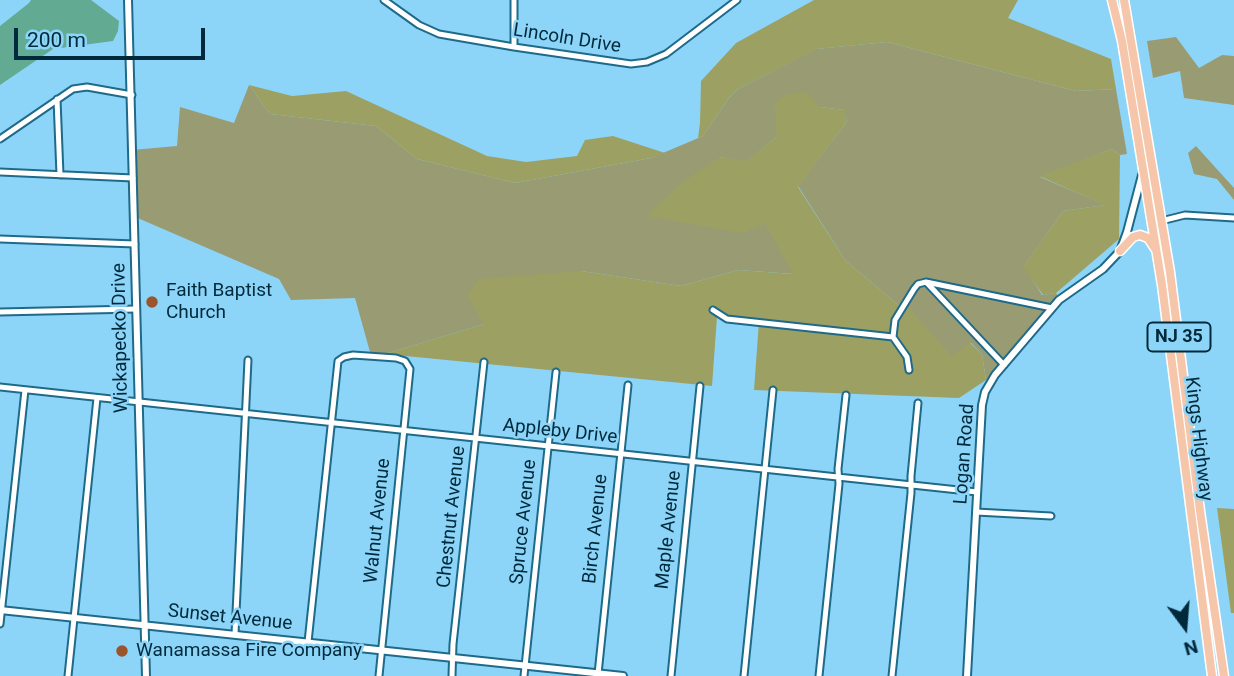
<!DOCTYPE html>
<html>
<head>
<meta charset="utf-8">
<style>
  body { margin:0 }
  #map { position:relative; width:1234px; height:676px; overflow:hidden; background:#8dd5f8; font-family:Roboto,sans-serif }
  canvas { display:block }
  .north { position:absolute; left:1150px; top:592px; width:70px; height:70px; -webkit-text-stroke:5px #8dd5f8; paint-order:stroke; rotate:164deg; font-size:19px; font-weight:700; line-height:28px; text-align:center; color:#002a3b }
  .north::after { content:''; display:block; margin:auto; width:24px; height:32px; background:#002a3b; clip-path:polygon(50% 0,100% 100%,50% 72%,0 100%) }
  .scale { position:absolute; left:14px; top:28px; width:191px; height:32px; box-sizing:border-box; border:4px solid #002a3b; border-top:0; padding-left:9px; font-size:21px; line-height:24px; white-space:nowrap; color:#002a3b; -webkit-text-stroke:5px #8dd5f8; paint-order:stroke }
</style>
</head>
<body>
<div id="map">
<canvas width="1234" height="676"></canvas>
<div class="north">N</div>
<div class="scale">200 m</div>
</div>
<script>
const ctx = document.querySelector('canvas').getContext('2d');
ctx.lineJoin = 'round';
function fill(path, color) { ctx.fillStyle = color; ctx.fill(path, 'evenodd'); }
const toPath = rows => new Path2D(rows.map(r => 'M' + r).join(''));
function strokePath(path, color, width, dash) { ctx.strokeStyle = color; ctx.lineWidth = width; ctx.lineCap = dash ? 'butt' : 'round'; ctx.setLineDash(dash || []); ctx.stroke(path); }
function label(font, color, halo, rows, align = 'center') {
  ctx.font = font + ' Roboto,sans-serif'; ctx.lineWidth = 5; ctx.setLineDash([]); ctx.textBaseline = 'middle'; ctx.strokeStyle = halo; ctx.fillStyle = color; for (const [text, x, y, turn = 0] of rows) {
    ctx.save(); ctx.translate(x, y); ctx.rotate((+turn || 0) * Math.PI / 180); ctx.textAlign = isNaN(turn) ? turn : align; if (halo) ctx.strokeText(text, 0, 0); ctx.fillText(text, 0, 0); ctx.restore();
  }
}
const green = toPath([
  [1176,37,1199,68,1222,55,1234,56,1234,105,1184,98,1180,71,1153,78,1147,41],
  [887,42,1076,91,1116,89,1127,154,1120,155,1112,149,1040,177,1106,205,1063,211,1024,266,1042,295,1056,293,1060,299,986,380,982,354,971,343,951,357,909,309,902,308,845,260,798,186,847,122,844,110,820,107,776,137,746,162,720,157,765,222,794,274,738,270,681,286,581,271,484,324,385,354,370,352,355,298,291,300,279,279,133,216,132,150,177,146,180,107,234,123,249,85,270,114,376,126,417,159,515,183,651,158,703,136,729,98,738,89,816,49],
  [1196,146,1234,188,1234,200,1217,179,1194,174,1188,153]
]);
const forest = toPath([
  [814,0,1018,0,1008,18,1111,59,1116,89,1076,91,887,42,817,49,738,89,729,98,703,136,698,138,700,123,701,81,736,43],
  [249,85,292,96,346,91,487,156,526,162,577,156,585,140,613,136,665,153,651,158,515,183,417,159,376,126,270,114],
  [806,92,820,107,845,110,847,122,798,187,845,260,902,308,909,308,951,356,970,343,982,354,986,380,959,398,754,390,759,321,717,317,712,386,385,354,484,324,467,296,479,279,581,271,681,286,738,270,793,274,765,223,743,233,646,216,681,183,720,157,746,161,776,137,775,103,785,95],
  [1112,149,1120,155,1119,239,1056,293,1043,295,1023,267,1063,211,1105,205,1039,176],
  [1217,508,1234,509,1234,613,1231,613]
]);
const water = toPath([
  [31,0,91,0,119,21,118,31,113,41,53,49,0,85,0,26,29,3]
]);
const minor = toPath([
  [384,0,419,25,439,34,514,47,631,64,647,62,666,54,737,0],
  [514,0,514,47],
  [57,99,60,175],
  [0,139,73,89,87,87,132,95],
  [0,172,133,178],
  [1153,223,1185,215,1234,218],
  [0,239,135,244],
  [927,283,1004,365],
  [713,310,727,319,893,337,895,320,914,289,918,284,926,282,1052,308],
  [0,312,136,309],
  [893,337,907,357,909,370],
  [0,387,977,492],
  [976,512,1051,516],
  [0,624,25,390],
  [235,634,248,360],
  [308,642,338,361,344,357,353,355,396,358,405,361,410,369,379,676],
  [598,674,628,385],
  [68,676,97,398],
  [452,676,453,644,484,362],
  [524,676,556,372],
  [671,676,700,386],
  [744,676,773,390],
  [819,676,839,484,838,469,846,395],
  [892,676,911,493,911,476,918,403]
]);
const tertiary = toPath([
  [128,0,146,676],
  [0,610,623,676],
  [967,676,982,405,985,392,995,375,1059,300,1103,269,1120,251,1127,232,1142,175]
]);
const primary = toPath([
  [1112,0,1122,41,1162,285,1212,676],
  [1124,0,1170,272,1200,511,1224,676],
  [1120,251,1133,237,1140,235,1148,238,1156,250]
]);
const markers = [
  [152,302,7,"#9b552a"],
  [122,651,7,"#9b552a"]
];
const shields = [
  [1179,337,63]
];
const shieldNames = [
  ["NJ 35",1179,337]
];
const streetNames = [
  ["Lincoln Drive",567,39,9],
  ["Wickapecko Drive",121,338,-91],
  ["Appleby Drive",560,432,6],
  ["Kings Highway",1198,439,83],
  ["Logan Road",965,454,-86],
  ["Chestnut Avenue",452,517,-84],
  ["Walnut Avenue",378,521,-84],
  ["Spruce Avenue",524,522,-84],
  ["Birch Avenue",596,529,-84],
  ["Maple Avenue",669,530,-84],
  ["Sunset Avenue",230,618,6]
];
const poiNames = [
  ["Faith Baptist",166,291],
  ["Church",166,313],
  ["Wanamassa Fire Company",136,651]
];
fill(green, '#999b73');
fill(forest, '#9da063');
fill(water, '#62aa92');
strokePath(minor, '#1e6a89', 9);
strokePath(tertiary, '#1e6a89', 10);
strokePath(primary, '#fff', 11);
strokePath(minor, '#fff', 5);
strokePath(tertiary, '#fff', 6);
strokePath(primary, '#f5c6aa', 8);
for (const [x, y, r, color] of markers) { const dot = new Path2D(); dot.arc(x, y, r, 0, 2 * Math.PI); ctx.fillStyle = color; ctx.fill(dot); strokePath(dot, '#8dd5f8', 2.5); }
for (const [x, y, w] of shields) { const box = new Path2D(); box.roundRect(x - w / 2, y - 14.5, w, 29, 5); ctx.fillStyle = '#8dd5f8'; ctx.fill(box); strokePath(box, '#002a3b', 2); }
label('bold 18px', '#002a3b', null, shieldNames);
label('19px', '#002a3b', '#8dd5f8', streetNames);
label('19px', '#002a3b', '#8dd5f8', poiNames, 'left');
</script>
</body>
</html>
